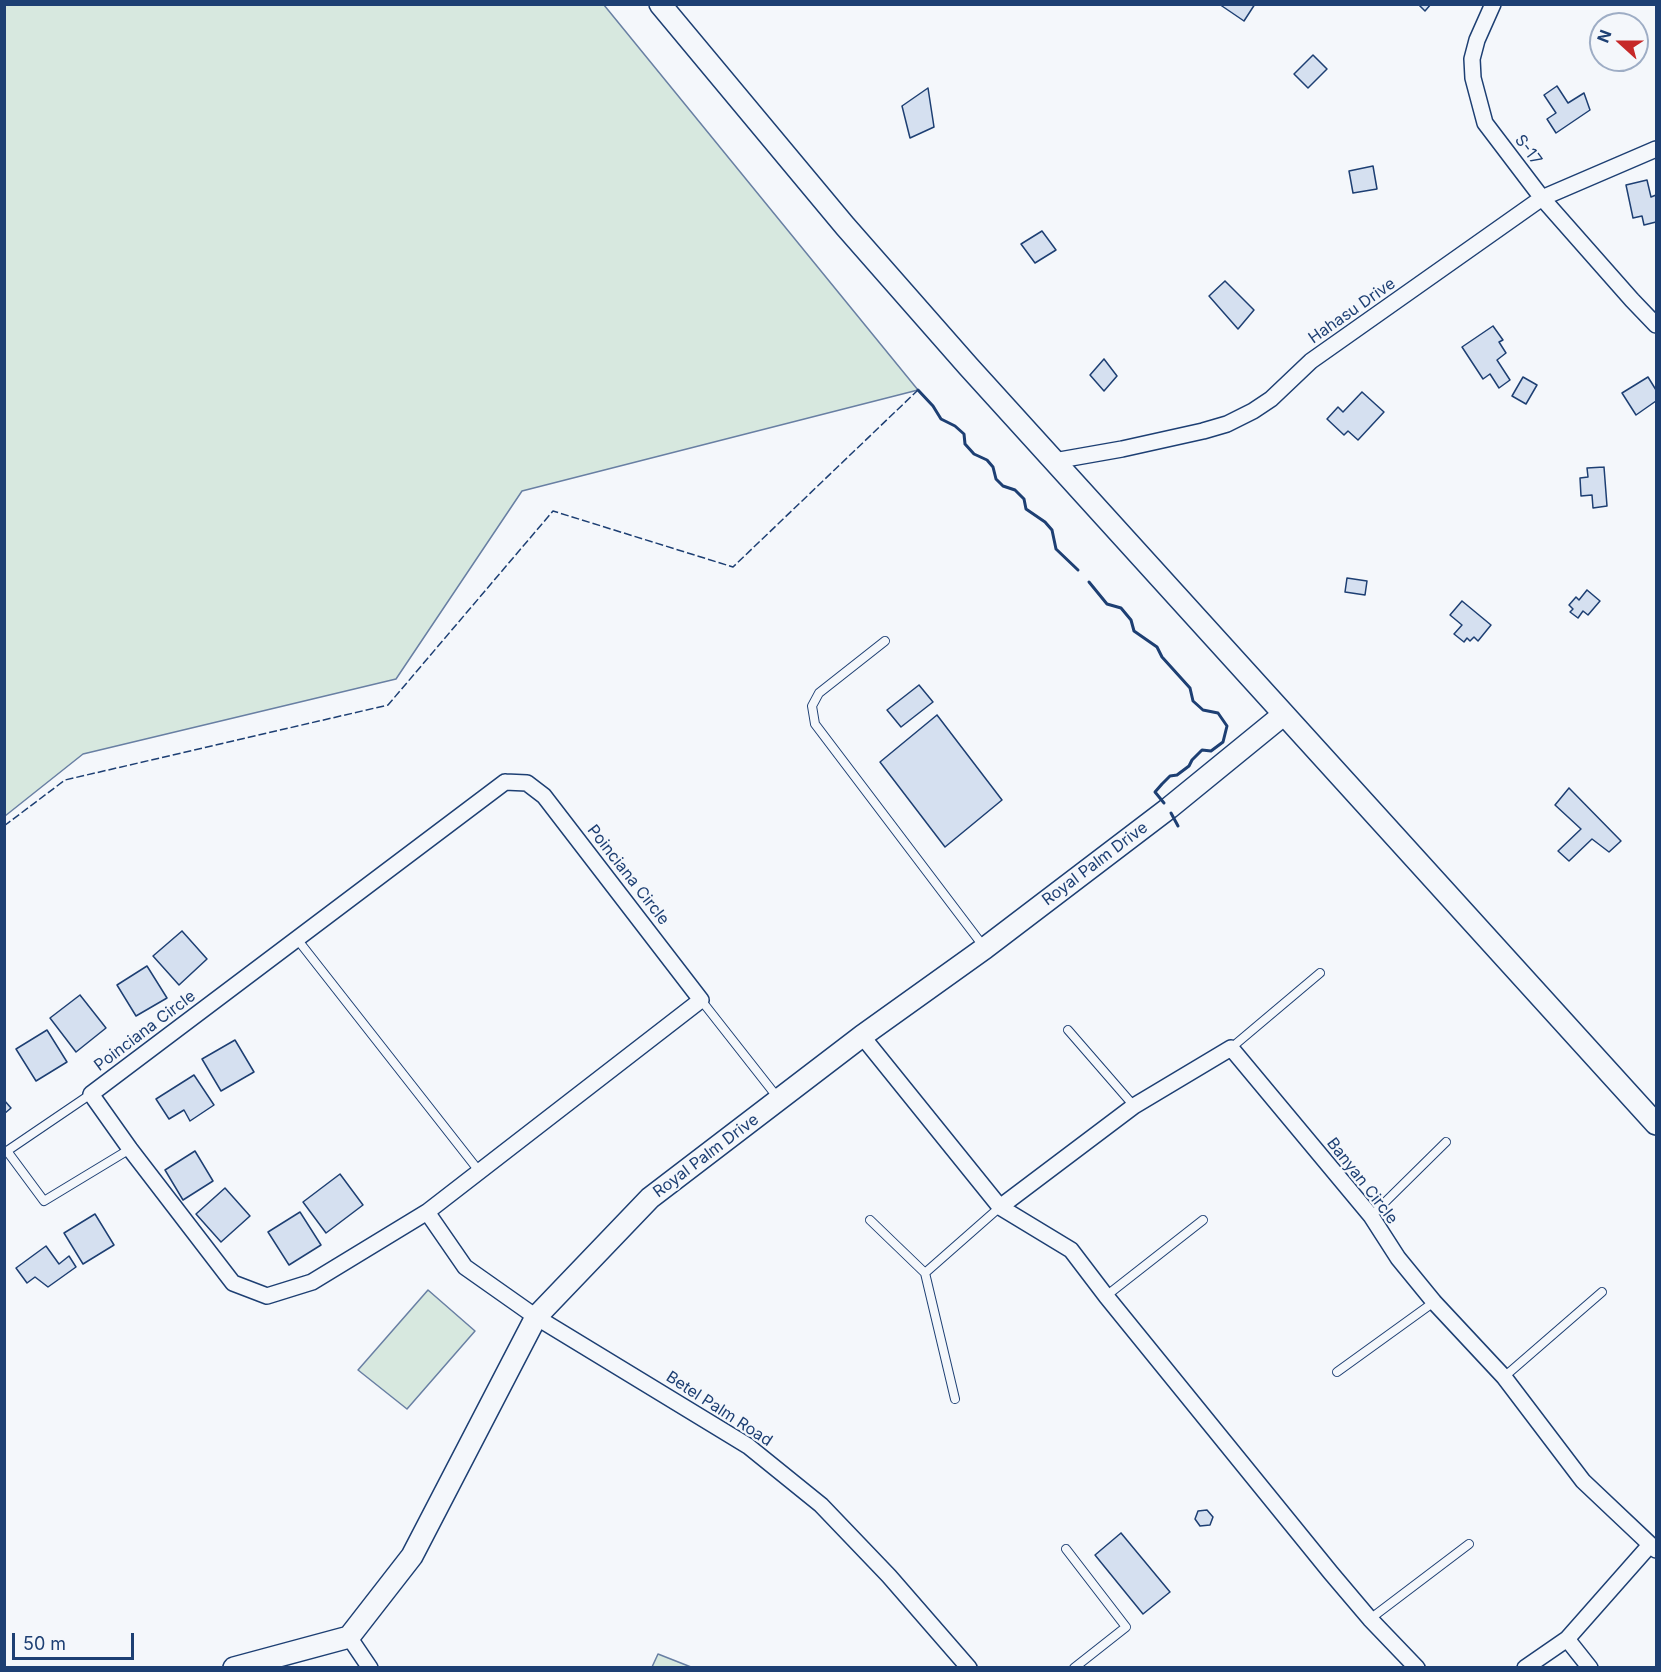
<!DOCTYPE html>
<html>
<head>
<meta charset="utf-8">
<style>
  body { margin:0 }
  #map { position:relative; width:1661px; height:1672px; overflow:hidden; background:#f4f7fb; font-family:Inter,sans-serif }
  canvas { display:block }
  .frame { position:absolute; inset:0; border:6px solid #1d3f73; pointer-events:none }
  .north { position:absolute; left:1589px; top:12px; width:60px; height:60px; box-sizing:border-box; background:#f4f7fb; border:2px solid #9eadc5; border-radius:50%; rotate:291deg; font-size:16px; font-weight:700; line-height:24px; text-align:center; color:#1d3f73 }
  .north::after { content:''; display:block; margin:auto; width:21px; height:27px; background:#c62828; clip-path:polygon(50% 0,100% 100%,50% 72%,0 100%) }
  .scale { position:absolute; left:12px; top:1633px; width:122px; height:27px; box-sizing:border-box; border:3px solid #1d3f73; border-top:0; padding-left:8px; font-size:18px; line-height:21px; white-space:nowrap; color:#1d3f73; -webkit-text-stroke:4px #f4f7fb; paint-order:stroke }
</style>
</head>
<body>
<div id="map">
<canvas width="1661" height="1672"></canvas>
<div class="frame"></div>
<div class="north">N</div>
<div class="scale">50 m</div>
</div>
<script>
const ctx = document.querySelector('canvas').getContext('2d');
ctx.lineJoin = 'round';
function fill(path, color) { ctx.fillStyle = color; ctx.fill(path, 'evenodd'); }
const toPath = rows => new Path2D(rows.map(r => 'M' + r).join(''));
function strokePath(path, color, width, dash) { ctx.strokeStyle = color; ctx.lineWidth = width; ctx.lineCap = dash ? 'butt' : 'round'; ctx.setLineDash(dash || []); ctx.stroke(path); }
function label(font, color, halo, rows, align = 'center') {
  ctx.font = font + ' Inter,sans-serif'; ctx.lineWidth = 4.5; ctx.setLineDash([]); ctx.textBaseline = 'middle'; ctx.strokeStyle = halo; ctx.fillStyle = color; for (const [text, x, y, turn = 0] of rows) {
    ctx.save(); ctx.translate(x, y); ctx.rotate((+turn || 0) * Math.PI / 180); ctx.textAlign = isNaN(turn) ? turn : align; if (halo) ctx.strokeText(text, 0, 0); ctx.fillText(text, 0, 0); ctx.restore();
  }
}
const green = toPath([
  [5,4,604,5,918,390,522,491,396,679,83,754,5,816,5,4],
  [428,1290,475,1331,407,1409,358,1370,428,1290],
  [658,1654,691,1667,652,1667,658,1654]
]);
const building = toPath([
  [1219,4,1255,4,1244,21,1219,4],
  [1418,4,1431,4,1425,11,1418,4],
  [1313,55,1327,69,1308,88,1294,74,1313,55],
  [1557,86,1568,103,1584,93,1590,110,1556,133,1547,119,1556,113,1544,95,1557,86],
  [928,88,934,127,910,138,902,106,928,88],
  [1373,166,1377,189,1353,193,1349,171,1373,166],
  [1647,180,1651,197,1656,195,1656,222,1644,225,1642,216,1633,218,1626,185,1647,180],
  [1042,231,1056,250,1035,263,1021,244,1042,231],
  [1225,281,1254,310,1238,329,1209,296,1225,281],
  [1493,326,1503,340,1499,342,1506,353,1497,360,1510,380,1499,388,1490,374,1483,379,1462,347,1493,326],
  [1104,359,1117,376,1104,391,1090,375,1104,359],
  [1523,377,1537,385,1526,404,1512,396,1523,377],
  [1648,377,1656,390,1656,401,1636,415,1622,393,1648,377],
  [1362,392,1384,412,1358,440,1348,431,1344,435,1327,419,1338,407,1343,412,1362,392],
  [1604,467,1607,506,1593,508,1592,495,1581,496,1580,478,1588,477,1587,468,1604,467],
  [1347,578,1367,581,1365,595,1345,592,1347,578],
  [1587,590,1600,601,1588,615,1583,611,1578,618,1570,612,1573,609,1569,605,1576,597,1579,600,1587,590],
  [1462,601,1491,625,1478,641,1474,637,1470,641,1467,638,1464,642,1454,634,1462,625,1450,615,1462,601],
  [919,685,933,702,901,727,887,710,919,685],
  [937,715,1002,800,945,847,880,762,937,715],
  [1569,788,1621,841,1609,852,1592,839,1569,861,1558,851,1581,829,1555,805,1569,788],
  [182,931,207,959,179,985,153,956,182,931],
  [147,966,167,998,136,1016,117,985,147,966],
  [80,995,106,1028,76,1052,50,1018,80,995],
  [47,1030,67,1062,36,1081,16,1049,47,1030],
  [235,1040,254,1072,221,1091,202,1059,235,1040],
  [194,1075,214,1105,190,1121,184,1110,169,1119,156,1099,194,1075],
  [4,1100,11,1108,4,1114,4,1100],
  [195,1151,213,1181,183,1200,165,1170,195,1151],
  [340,1174,363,1205,326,1233,303,1202,340,1174],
  [225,1188,250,1216,221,1242,196,1214,225,1188],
  [300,1212,321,1245,289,1265,268,1232,300,1212],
  [95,1214,114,1245,83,1264,64,1233,95,1214],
  [46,1246,59,1264,69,1256,76,1267,48,1287,35,1277,27,1283,16,1268,46,1246],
  [1207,1510,1213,1517,1210,1525,1200,1526,1195,1519,1198,1511,1207,1510],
  [1121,1533,1170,1592,1143,1614,1095,1555,1121,1533]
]);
const lane = toPath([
  [885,641,819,693,812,706,815,724,984,947],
  [297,939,479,1171],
  [701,1000,778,1098],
  [1068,1030,1134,1106],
  [1231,1048,1320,973],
  [91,1094,7,1151,44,1201,130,1149],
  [1371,1216,1446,1142],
  [870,1220,925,1273,1000,1207],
  [925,1273,955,1399],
  [1106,1296,1203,1220],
  [1337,1372,1434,1302],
  [1504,1377,1602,1292],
  [1066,1549,1126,1627,1074,1668],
  [1370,1619,1469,1544]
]);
const street = toPath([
  [1493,4,1477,40,1472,59,1473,78,1485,123,1542,198,1632,300,1656,325],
  [1054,461,1122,449,1203,431,1227,424,1253,411,1271,399,1311,361,1542,198,1656,149],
  [505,782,527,783,544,796,701,1000,427,1212,312,1282,267,1296,233,1283,130,1149,91,1094,505,782],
  [862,1036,1000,1207,1071,1250,1106,1296,1331,1573,1370,1619,1417,1668],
  [1000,1207,1134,1106,1231,1048,1371,1216,1398,1258,1434,1302,1504,1377,1583,1481,1656,1550],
  [427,1212,465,1267,536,1317,748,1446,821,1505,889,1576,969,1668],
  [349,1637,370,1668],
  [1567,1639,1590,1668],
  [1525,1668,1567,1639,1650,1545]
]);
const secondary = toPath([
  [660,4,845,226,968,366,1656,1124],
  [234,1668,349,1637,412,1556,536,1317,650,1198,862,1036,985,948,1169,808,1283,715]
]);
const fence = toPath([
  [4,826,65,780,388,705,553,511,733,567,918,390]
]);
const wall = toPath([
  [918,390,933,406,941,419,955,426,964,434,965,444,974,454,987,460,993,467,996,479,1003,486,1015,490,1024,499,1026,509,1045,522,1052,530,1056,549,1078,570],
  [1089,582,1107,604,1121,608,1131,620,1134,631,1157,647,1162,657,1190,688,1193,701,1203,710,1218,713,1227,726,1223,742,1211,751,1202,750,1192,760,1189,766,1177,775,1170,776,1162,784,1155,792,1164,803],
  [1171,813,1178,826]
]);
const streetNames = [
  ["S-17",1528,150,53],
  ["Hahasu Drive",1352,311,-35],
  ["Royal Palm Drive",1095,864,-37],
  ["Poinciana Circle",628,875,52],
  ["Poinciana Circle",145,1031,-37],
  ["Royal Palm Drive",706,1156,-37],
  ["Banyan Circle",1362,1181,52],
  ["Betel Palm Road",719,1409,33]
];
fill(green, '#d7e8df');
strokePath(green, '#687fa3', 1.5);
fill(building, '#d5e0f0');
strokePath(building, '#1d3f73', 1.5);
strokePath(lane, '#1d3f73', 10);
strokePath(street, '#1d3f73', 18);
strokePath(secondary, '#1d3f73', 24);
strokePath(lane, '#f4f7fb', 8);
strokePath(street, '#f4f7fb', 15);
strokePath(secondary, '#f4f7fb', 21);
strokePath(fence, '#1d3f73', 1.5, [8, 3]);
strokePath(wall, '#1d3f73', 3);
label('16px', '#1d3f73', '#f4f7fb', streetNames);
</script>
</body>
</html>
